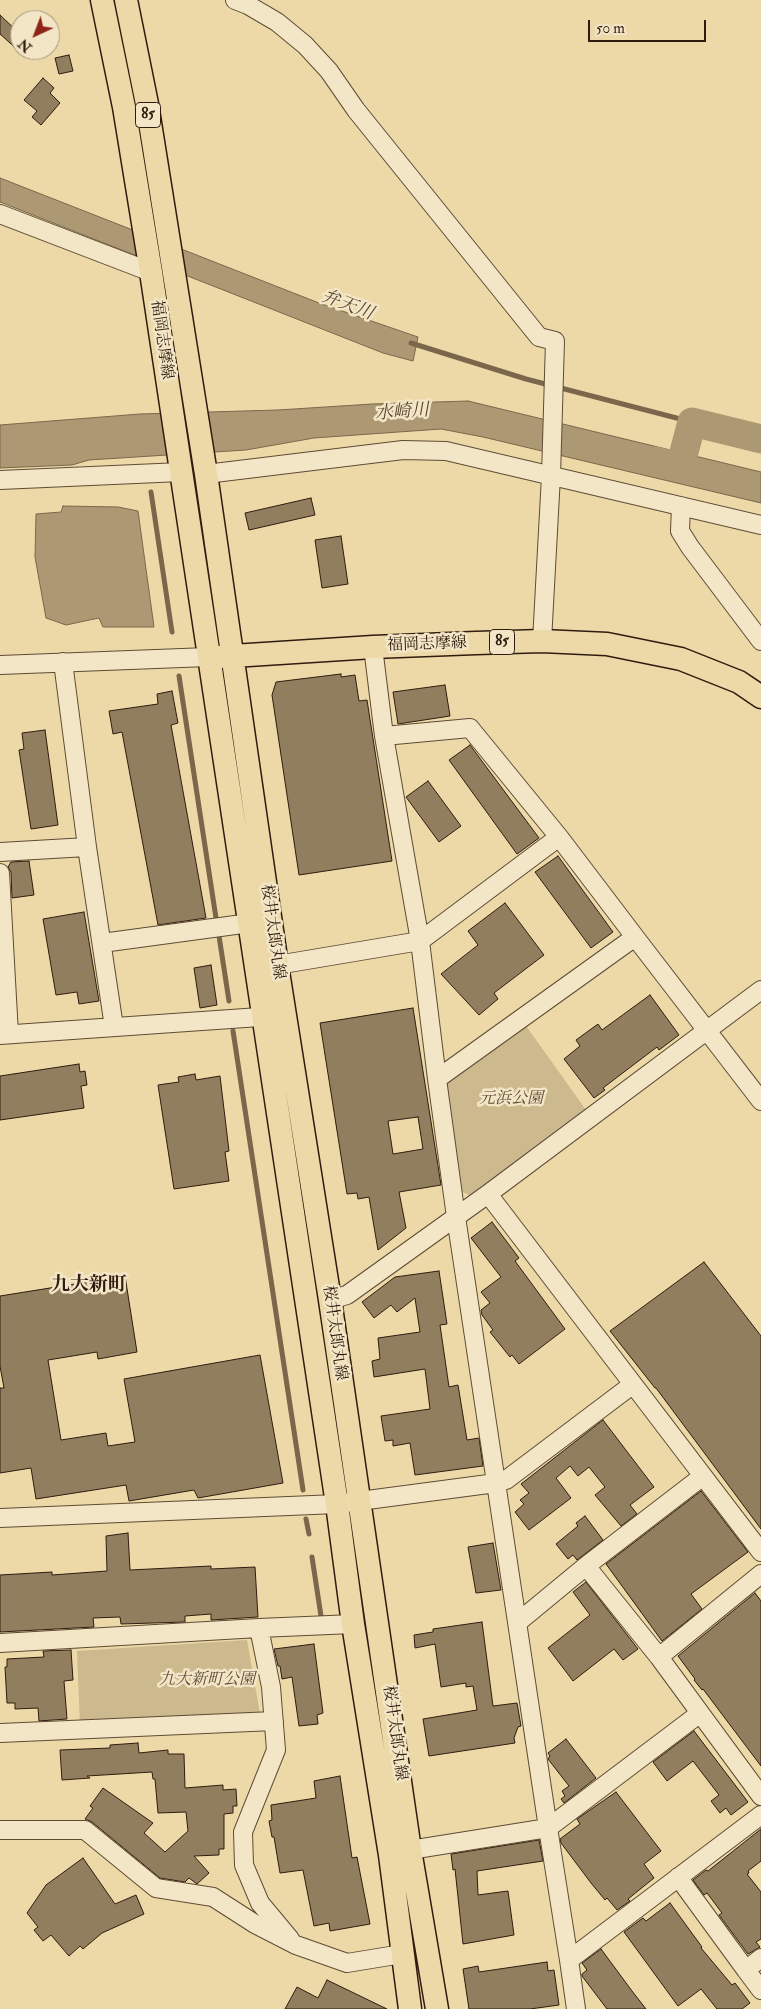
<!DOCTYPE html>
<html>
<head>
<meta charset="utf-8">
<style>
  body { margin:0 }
  #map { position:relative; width:761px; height:2009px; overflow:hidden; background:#ecd9a7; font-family:"IM FELL Double Pica",serif }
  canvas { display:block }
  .north { position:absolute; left:10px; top:10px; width:50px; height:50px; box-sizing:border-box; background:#f3e6c6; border:1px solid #a5957d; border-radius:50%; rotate:223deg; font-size:14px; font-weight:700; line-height:20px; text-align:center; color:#2f1c0f }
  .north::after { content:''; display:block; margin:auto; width:18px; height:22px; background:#8f2418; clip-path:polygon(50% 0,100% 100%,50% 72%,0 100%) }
  .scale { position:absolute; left:588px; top:20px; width:118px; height:22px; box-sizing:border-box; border:2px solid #2f1c0f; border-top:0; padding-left:6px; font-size:15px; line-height:18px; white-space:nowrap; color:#2f1c0f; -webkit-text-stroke:4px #f3e6c6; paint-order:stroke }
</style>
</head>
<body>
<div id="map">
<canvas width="761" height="2009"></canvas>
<div class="north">N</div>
<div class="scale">50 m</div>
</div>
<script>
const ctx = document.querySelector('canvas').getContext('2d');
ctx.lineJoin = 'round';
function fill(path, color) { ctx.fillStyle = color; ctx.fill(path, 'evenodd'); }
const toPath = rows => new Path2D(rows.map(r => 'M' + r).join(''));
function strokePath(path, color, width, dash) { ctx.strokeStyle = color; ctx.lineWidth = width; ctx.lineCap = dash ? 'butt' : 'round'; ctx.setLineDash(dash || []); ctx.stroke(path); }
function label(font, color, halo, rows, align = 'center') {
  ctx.font = font + ' "IM FELL Double Pica","Noto Serif JP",serif'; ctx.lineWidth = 5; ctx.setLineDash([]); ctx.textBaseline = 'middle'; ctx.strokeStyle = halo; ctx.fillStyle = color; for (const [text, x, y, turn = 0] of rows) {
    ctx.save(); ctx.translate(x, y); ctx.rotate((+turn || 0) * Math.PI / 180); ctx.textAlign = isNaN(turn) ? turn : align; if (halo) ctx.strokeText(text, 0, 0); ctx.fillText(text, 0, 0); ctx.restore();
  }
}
const green = toPath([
  [524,1023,586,1110,473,1197,461,1191,445,1085],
  [247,1640,260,1714,80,1725,77,1651]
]);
const water = toPath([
  [0,178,319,303,418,337,413,361,383,353,0,202,0,178],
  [468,401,761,472,761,503,483,437,441,429,314,438,246,450,89,460,72,465,0,468,0,425,140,414,278,410,372,404,468,401],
  [63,506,118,507,138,511,154,627,103,627,99,618,66,625,46,618,35,557,36,514,61,512,63,506]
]);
const stream = toPath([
  [411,343,526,379,692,422],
  [151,492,172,632],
  [179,676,216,918],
  [219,936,229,1001],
  [233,1031,303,1490],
  [306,1519,309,1534],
  [312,1557,321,1616]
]);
const river = toPath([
  [656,461,680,467,692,422,761,439]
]);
const building = toPath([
  [0,15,20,34,20,52,0,34,0,15],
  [69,55,73,71,59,74,55,58,69,55],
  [43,78,54,88,50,93,60,103,41,125,32,117,37,111,24,100,43,78],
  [311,498,315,515,249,530,245,513,311,498],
  [341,536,348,584,322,588,315,540,341,536],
  [341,674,341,677,355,675,359,701,367,700,392,861,299,875,272,695,276,682,341,674],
  [445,685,450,716,398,724,393,692,445,685],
  [172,691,178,723,171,725,206,918,158,925,122,732,113,734,109,711,158,704,157,694,172,691],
  [45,730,58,825,31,829,19,750,24,749,22,733,45,730],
  [470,745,539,838,517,854,449,760,470,745],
  [428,781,461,826,439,842,406,797,428,781],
  [558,856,613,932,591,948,535,872,558,856],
  [29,861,34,895,12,898,11,872,8,867,11,862,29,861],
  [505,903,544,955,494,993,498,999,479,1015,441,974,478,945,468,931,505,903],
  [84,912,99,1001,79,1004,77,992,56,995,43,919,84,912],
  [211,965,217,1005,200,1008,194,968,211,965],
  [650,995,679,1035,659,1050,657,1047,624,1072,603,1088,605,1090,594,1098,564,1059,580,1046,576,1040,598,1024,602,1030,650,995],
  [413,1008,441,1185,399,1192,406,1228,378,1250,369,1197,358,1199,357,1193,347,1194,320,1023,413,1008],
  [418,1117,423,1149,393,1154,388,1121,418,1117],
  [79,1064,80,1072,85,1071,87,1085,81,1086,84,1108,0,1120,0,1076,79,1064],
  [195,1074,196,1080,220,1076,229,1151,225,1152,229,1181,174,1189,158,1085,179,1082,178,1077,195,1074],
  [492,1222,519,1258,515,1261,565,1329,519,1364,512,1355,510,1357,490,1332,493,1330,482,1315,481,1310,490,1303,481,1292,501,1277,471,1238,492,1222],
  [704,1262,761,1336,761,1529,656,1388,655,1388,610,1331,704,1262],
  [439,1271,447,1324,440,1325,449,1387,458,1385,467,1440,479,1438,483,1466,415,1475,410,1443,393,1446,393,1440,385,1441,381,1416,430,1409,425,1369,374,1377,372,1361,380,1359,378,1338,420,1332,415,1298,397,1312,391,1305,374,1318,362,1302,395,1277,439,1271],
  [125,1276,137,1352,98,1359,97,1352,48,1360,61,1440,106,1433,108,1446,135,1442,124,1379,260,1355,283,1483,198,1498,194,1490,129,1501,126,1485,36,1499,31,1468,0,1473,0,1388,4,1388,0,1366,0,1296,125,1276],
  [603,1420,654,1487,630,1505,637,1514,621,1526,595,1495,605,1487,589,1467,578,1476,570,1466,556,1478,571,1498,529,1530,515,1512,524,1504,520,1500,529,1493,521,1484,603,1420],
  [701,1491,748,1552,691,1594,702,1609,662,1641,606,1564,701,1491],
  [585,1516,603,1540,577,1560,573,1555,568,1559,556,1544,578,1526,576,1523,585,1516],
  [128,1533,130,1570,211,1566,211,1569,255,1567,258,1617,211,1620,211,1614,185,1616,185,1622,121,1624,120,1617,93,1618,94,1627,0,1632,0,1575,52,1572,52,1575,107,1571,106,1536,128,1533],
  [493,1543,501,1590,476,1593,468,1547,493,1543],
  [586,1582,638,1649,623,1660,614,1649,573,1681,548,1648,590,1615,573,1592,586,1582],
  [755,1593,761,1601,761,1766,703,1689,702,1690,694,1680,695,1679,678,1656,755,1593],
  [482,1622,493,1706,517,1703,521,1726,518,1727,514,1738,515,1743,429,1756,423,1719,477,1710,473,1686,466,1687,466,1683,441,1687,435,1644,415,1648,414,1635,433,1632,433,1629,482,1622],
  [314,1644,323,1713,317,1715,318,1724,299,1726,292,1677,282,1679,280,1666,278,1666,274,1649,314,1644],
  [71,1650,73,1680,64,1681,67,1719,39,1721,38,1708,15,1709,15,1703,7,1703,5,1667,7,1667,7,1659,44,1657,43,1651,71,1650],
  [694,1731,748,1802,731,1815,726,1808,720,1813,711,1801,719,1795,693,1761,667,1781,653,1762,694,1731],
  [566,1739,596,1778,564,1803,561,1799,565,1796,562,1791,569,1786,548,1759,550,1756,548,1753,566,1739],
  [138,1743,139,1753,168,1750,168,1754,184,1754,185,1788,223,1785,223,1790,236,1789,237,1806,233,1806,233,1813,224,1814,224,1849,219,1849,219,1855,194,1856,209,1873,197,1884,189,1878,185,1882,160,1878,92,1822,85,1819,93,1808,90,1806,103,1788,153,1823,144,1833,165,1852,188,1831,186,1812,158,1813,155,1779,153,1779,152,1772,87,1776,90,1778,62,1780,60,1750,110,1748,110,1745,138,1743],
  [340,1776,352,1858,357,1857,370,1924,330,1931,329,1923,314,1926,303,1870,280,1873,274,1837,272,1837,269,1821,272,1820,271,1805,316,1798,314,1781,340,1776],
  [616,1792,661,1851,644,1864,654,1878,628,1899,630,1901,617,1910,607,1898,605,1900,591,1883,561,1843,560,1839,580,1824,577,1819,616,1792],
  [761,1829,761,1861,748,1871,749,1873,747,1874,761,1892,761,1939,756,1942,760,1947,748,1954,719,1915,722,1913,707,1893,704,1895,693,1880,706,1870,708,1871,761,1829],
  [539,1840,543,1861,477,1871,478,1895,508,1891,514,1935,463,1944,455,1869,453,1870,451,1854,539,1840],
  [83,1858,115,1904,136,1895,144,1914,102,1933,83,1949,80,1946,69,1956,51,1935,43,1941,34,1930,38,1927,27,1913,46,1885,83,1858],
  [670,1903,702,1947,701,1948,732,1985,735,1983,750,2003,742,2009,717,2009,701,1989,678,2006,624,1932,643,1918,646,1921,670,1903],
  [601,1949,632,1991,646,2009,607,2009,582,1976,582,1974,587,1970,582,1963,601,1949],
  [547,1962,548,1971,554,1970,559,2005,530,2009,469,2009,463,1969,478,1966,479,1972,547,1962],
  [327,1980,387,2009,285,2009,297,1987,318,1998,327,1980]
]);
const minor = toPath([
  [235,0,248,5,277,22,305,45,329,71,356,110,539,337,555,341,551,476,542,641],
  [0,214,151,272],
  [206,474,403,450,446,451,761,525],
  [0,480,181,472],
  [681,506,680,531,690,547,761,641],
  [63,662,87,847],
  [0,665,208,657],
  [384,736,470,728,559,837],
  [0,852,87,847,114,1027],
  [0,873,9,1034],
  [635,937,761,1101],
  [102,943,250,923],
  [277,965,420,941,384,736,373,647],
  [0,1035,274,1016],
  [437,1079,635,937,559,837,420,941,437,1079,456,1217,548,1828,699,1714],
  [488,1194,761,1552],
  [330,1300,347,1295,488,1194,761,990],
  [0,1518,337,1504,496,1483,506,1480,632,1385],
  [586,1566,659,1657,761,1796],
  [517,1623,586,1566,703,1476],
  [0,1643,259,1628],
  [659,1657,761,1574],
  [0,1733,274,1721],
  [0,1830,85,1830,156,1888,213,1897,255,1924,296,1945,347,1963,402,1954],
  [410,1850,548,1828,569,1960],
  [678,1877,746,1970],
  [290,1939,260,1903,244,1865,243,1832,276,1750,271,1687,259,1628,353,1624],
  [761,1958,746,1970,761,1990],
  [576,2009,569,1960,761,1815]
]);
const major = toPath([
  [102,0,124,107,151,272,337,1504,353,1624,390,1855,410,2009],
  [126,0,147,104,206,474,277,965,330,1300,410,1850,437,2009],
  [217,657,373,647,476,643,542,641,607,644,681,659,739,682,761,697]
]);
const shields = [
  [148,115,25],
  [502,642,25]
];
const shieldNames = [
  ["85",148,115],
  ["85",502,642]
];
const streetNames = [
  ["福岡志摩線",161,340,82],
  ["福岡志摩線",427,645,-2],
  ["桜井太郎丸線",272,932,82],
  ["桜井太郎丸線",334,1333,82],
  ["桜井太郎丸線",394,1733,82]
];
const parkNames = [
  ["元浜公園",511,1100],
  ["九大新町公園",207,1681]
];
const waterNames = [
  ["弁天川",347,306,21],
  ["水崎川",402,413,-4]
];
const quarterNames = [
  ["九大新町",89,1286]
];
fill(green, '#ccb98d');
fill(water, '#ac9973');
strokePath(water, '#7a674b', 1);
strokePath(stream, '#7a674b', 5);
strokePath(river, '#ac9973', 29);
fill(building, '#917e5e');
strokePath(building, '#2f1c0f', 1);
strokePath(minor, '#5e4b35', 20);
strokePath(major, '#2f1c0f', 25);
strokePath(minor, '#f3e6c6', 18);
strokePath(major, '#ecd9a7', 22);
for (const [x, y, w] of shields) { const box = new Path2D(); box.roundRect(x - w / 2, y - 12.5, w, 25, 4); ctx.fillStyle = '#f3e6c6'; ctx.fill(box); strokePath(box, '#2f1c0f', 1); }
label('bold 15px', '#2f1c0f', null, shieldNames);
label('16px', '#2f1c0f', '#f3e6c6', streetNames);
label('italic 16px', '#5e4b35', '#f3e6c6', parkNames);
label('italic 18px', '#5b4832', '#f3e6c6', waterNames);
label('bold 19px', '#2f1c0f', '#f3e6c6', quarterNames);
</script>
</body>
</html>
